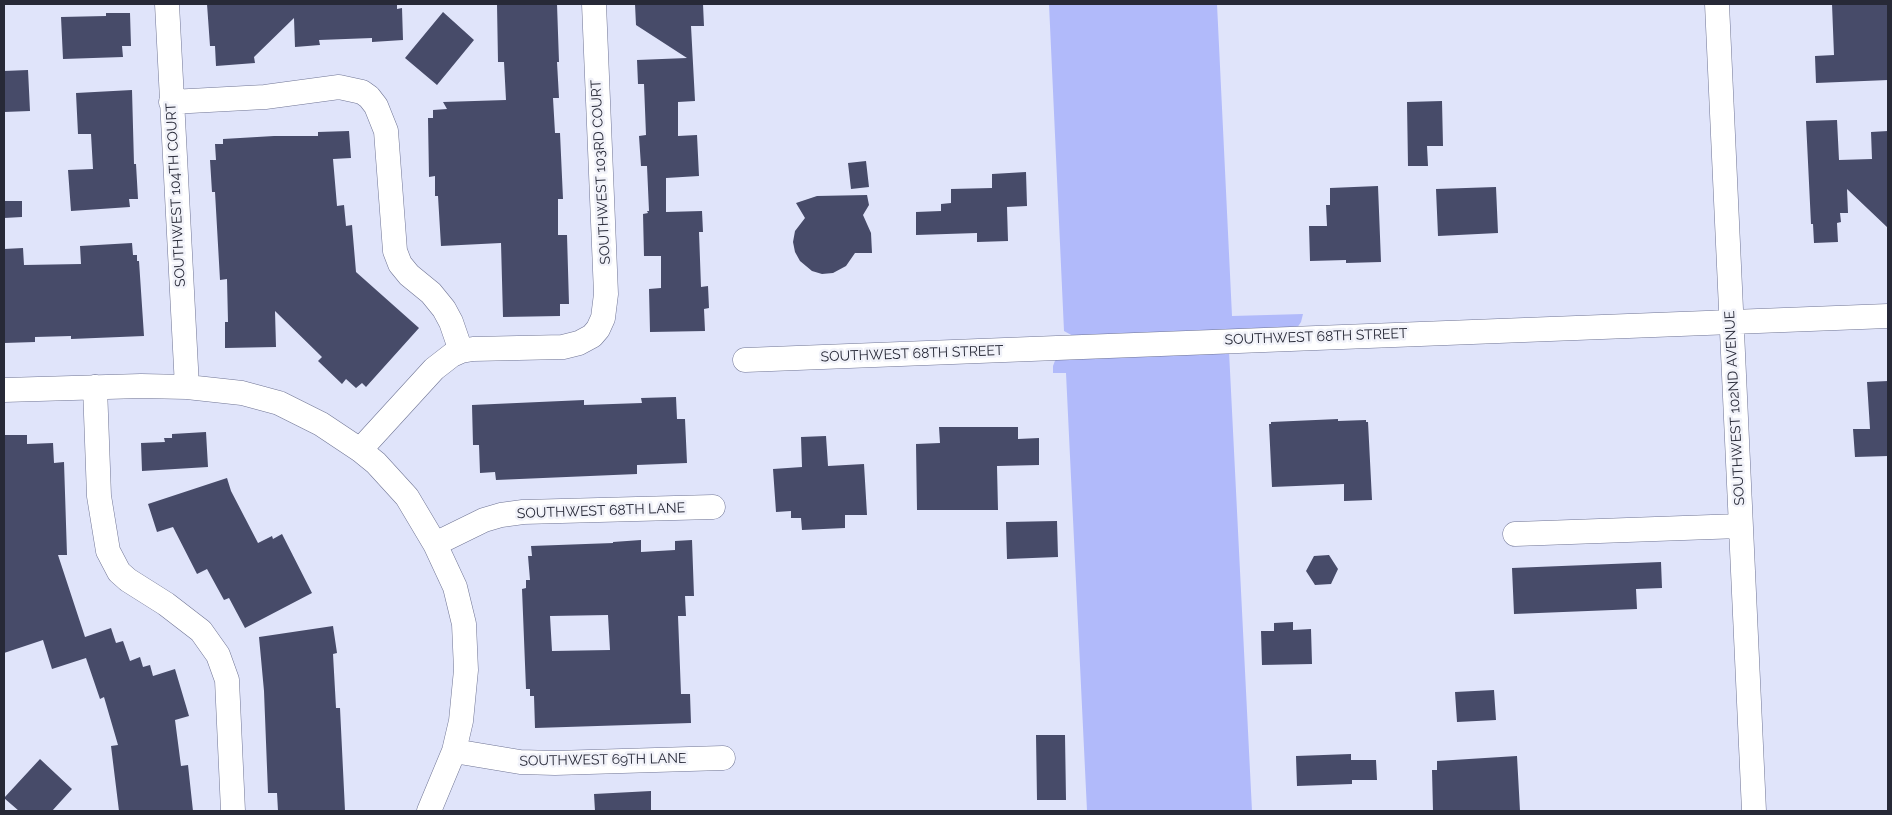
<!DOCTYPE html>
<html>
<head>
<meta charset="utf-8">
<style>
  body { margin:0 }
  #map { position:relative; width:1892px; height:815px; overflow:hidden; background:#e0e4fa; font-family:Raleway,sans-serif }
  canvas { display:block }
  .frame { position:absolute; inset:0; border:5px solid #272937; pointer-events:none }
</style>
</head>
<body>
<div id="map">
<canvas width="1892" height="815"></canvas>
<div class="frame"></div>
</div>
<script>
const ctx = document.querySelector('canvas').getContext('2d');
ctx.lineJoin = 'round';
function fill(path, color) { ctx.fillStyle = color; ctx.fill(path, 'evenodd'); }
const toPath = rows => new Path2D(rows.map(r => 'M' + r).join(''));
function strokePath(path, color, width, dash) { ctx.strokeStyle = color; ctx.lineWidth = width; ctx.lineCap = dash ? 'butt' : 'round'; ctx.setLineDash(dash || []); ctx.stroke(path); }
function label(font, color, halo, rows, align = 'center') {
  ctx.font = font + ' Raleway,sans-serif'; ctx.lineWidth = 5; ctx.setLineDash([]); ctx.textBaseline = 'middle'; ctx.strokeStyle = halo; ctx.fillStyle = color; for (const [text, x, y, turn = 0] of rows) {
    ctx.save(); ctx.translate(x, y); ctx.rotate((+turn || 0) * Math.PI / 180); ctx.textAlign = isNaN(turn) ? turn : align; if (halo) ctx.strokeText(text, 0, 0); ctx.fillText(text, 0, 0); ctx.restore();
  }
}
const green = toPath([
  [1049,4,1217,4,1232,316,1303,314,1301,322,1297,328,1075,337,1064,331],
  [1229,351,1252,811,1087,811,1066,373,1053,373,1053,366,1056,358]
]);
const building = toPath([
  [207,4,397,4,397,9,402,8,403,40,372,42,372,38,319,40,320,45,295,47,294,18,254,57,255,63,216,66,215,46,210,46],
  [497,4,557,4,559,62,557,62,559,98,553,98,555,133,560,133,563,199,558,199,558,235,567,235,569,304,560,304,560,316,503,317,501,243,441,246,438,196,435,196,435,176,429,177,428,118,433,118,433,110,447,109,443,102,506,100,504,62,498,62],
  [635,4,703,4,704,26,691,26,695,101,678,102,678,136,697,135,699,176,666,178,666,212,702,211,703,232,699,232,701,287,708,286,709,308,704,309,705,331,650,332,649,289,661,288,661,256,644,256,643,214,648,213,647,211,649,211,647,166,641,166,639,136,646,135,644,84,638,84,637,60,687,58,636,25],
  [1832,4,1888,4,1888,80,1816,83,1815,56,1834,55],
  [443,12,474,40,437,85,405,58],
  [106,13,130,13,131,46,122,46,123,57,63,59,61,17,106,16],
  [28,70,30,111,4,112,4,71],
  [132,90,134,164,136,164,138,199,129,199,130,207,71,211,68,170,93,169,91,134,78,134,76,93],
  [1442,101,1443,146,1427,146,1428,166,1408,166,1407,102],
  [1837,120,1839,160,1872,159,1871,132,1888,131,1888,228,1847,189,1848,213,1840,213,1841,222,1837,223,1838,242,1814,243,1813,224,1811,224,1806,121],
  [349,131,351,158,333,159,337,206,344,205,346,226,352,225,356,272,419,328,366,387,362,383,356,388,346,379,342,384,318,361,322,357,275,311,276,347,225,348,225,322,228,322,227,279,220,280,215,192,212,192,210,160,216,160,215,144,223,144,223,139,274,136,318,136,318,132],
  [866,161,869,187,851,189,848,163],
  [1026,172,1027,206,1007,207,1008,241,977,242,977,233,916,235,916,212,941,211,941,204,951,203,951,189,992,188,992,174],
  [1378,186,1381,262,1346,263,1346,260,1310,261,1309,226,1327,226,1326,205,1330,205,1330,188],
  [1496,187,1498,233,1438,236,1436,189],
  [867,195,869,205,863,215,871,233,872,253,855,253,846,266,833,273,822,274,812,271,800,261,795,252,793,242,795,231,805,218,796,203,817,196],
  [4,201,22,201,22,217,4,218],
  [132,243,133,255,137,255,137,261,139,261,144,336,71,339,71,336,35,337,35,342,4,343,4,249,23,248,24,265,81,264,80,246],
  [1888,381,1888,456,1855,457,1853,429,1870,429,1867,382],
  [676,397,677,419,685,419,687,463,637,465,637,474,496,480,495,472,480,473,479,445,473,445,472,405,584,400,584,405,642,403,641,398],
  [1338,419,1338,421,1366,420,1366,422,1368,422,1372,500,1344,501,1344,484,1272,487,1269,424,1271,424,1271,422],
  [939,427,1018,427,1018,439,1039,438,1039,465,997,466,998,510,917,510,916,444,940,443],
  [206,432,208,467,142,471,141,443,165,442,164,438,172,438,172,434],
  [4,435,27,435,27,444,53,443,54,463,64,462,67,555,58,555,85,637,111,628,116,643,123,641,130,661,140,657,143,667,150,665,153,676,175,669,189,716,175,720,181,766,188,765,193,811,119,811,111,746,118,745,104,697,100,699,86,658,52,669,43,640,4,653],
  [826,436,828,466,864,464,867,515,845,515,845,528,802,530,801,518,791,518,791,511,776,512,773,469,802,467,801,437],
  [227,478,231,491,258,543,272,536,273,539,282,534,312,593,245,628,229,598,224,600,207,569,197,574,173,527,157,532,148,504],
  [1057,521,1058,557,1007,559,1006,522],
  [641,540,641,552,675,550,675,541,692,540,694,596,685,596,686,616,678,616,681,694,690,694,691,723,535,728,534,696,530,696,530,689,526,689,522,589,526,588,526,580,530,580,528,556,532,556,531,546,613,543,613,542],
  [608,615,610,650,552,651,550,616],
  [1329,555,1338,569,1331,584,1315,585,1306,571,1314,556],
  [1661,562,1662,588,1636,589,1637,609,1514,614,1512,568],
  [1293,622,1293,630,1311,629,1312,664,1262,665,1261,631,1274,631,1274,623],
  [333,626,337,653,333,654,336,708,340,708,345,811,278,811,277,793,268,793,264,691,259,637],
  [1494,690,1496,720,1457,722,1455,692],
  [1036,735,1065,735,1066,800,1037,800],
  [1351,754,1351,760,1376,760,1377,780,1352,780,1352,784,1297,786,1296,756],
  [1517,756,1520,811,1433,811,1432,770,1437,770,1437,761],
  [40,759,72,789,52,811,19,811,4,798],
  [651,791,651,811,595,811,594,794]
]);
const minor = toPath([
  [167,4,187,387],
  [1717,4,1754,811],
  [171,102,265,97,339,87,362,92,369,97,376,106,386,131,395,251,400,264,409,275,431,293,444,309,451,322,461,351],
  [745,360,1888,316],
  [95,387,99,496,108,551,119,572,128,580,166,604,201,631,218,655,227,680,233,811],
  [4,390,141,386,187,387,242,393,279,403,321,424,360,450,376,463,407,497,435,544,455,587,464,624,466,670,461,721,454,751,429,811],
  [360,450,434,369,452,355,461,351,473,349,563,347,579,343,592,336,598,329,603,318,606,294,594,4],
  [1515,534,1740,526],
  [435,544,484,520,501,515,523,512,713,507],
  [454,751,520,762,555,763,723,758]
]);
const streetNames = [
  ["SOUTHWEST 103RD COURT",601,172,-93],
  ["SOUTHWEST 104TH COURT",176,195,-93],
  ["SOUTHWEST 68TH STREET",1316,337,-2],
  ["SOUTHWEST 68TH STREET",912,354,-2],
  ["SOUTHWEST 102ND AVENUE",1735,408,-93],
  ["SOUTHWEST 68TH LANE",601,511,-2],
  ["SOUTHWEST 69TH LANE",603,760,-1]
];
fill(green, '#b1bafa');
fill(building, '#474b69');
strokePath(minor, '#6f7494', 25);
strokePath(minor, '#fff', 24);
label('14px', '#272937', '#f1f2f9', streetNames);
</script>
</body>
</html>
